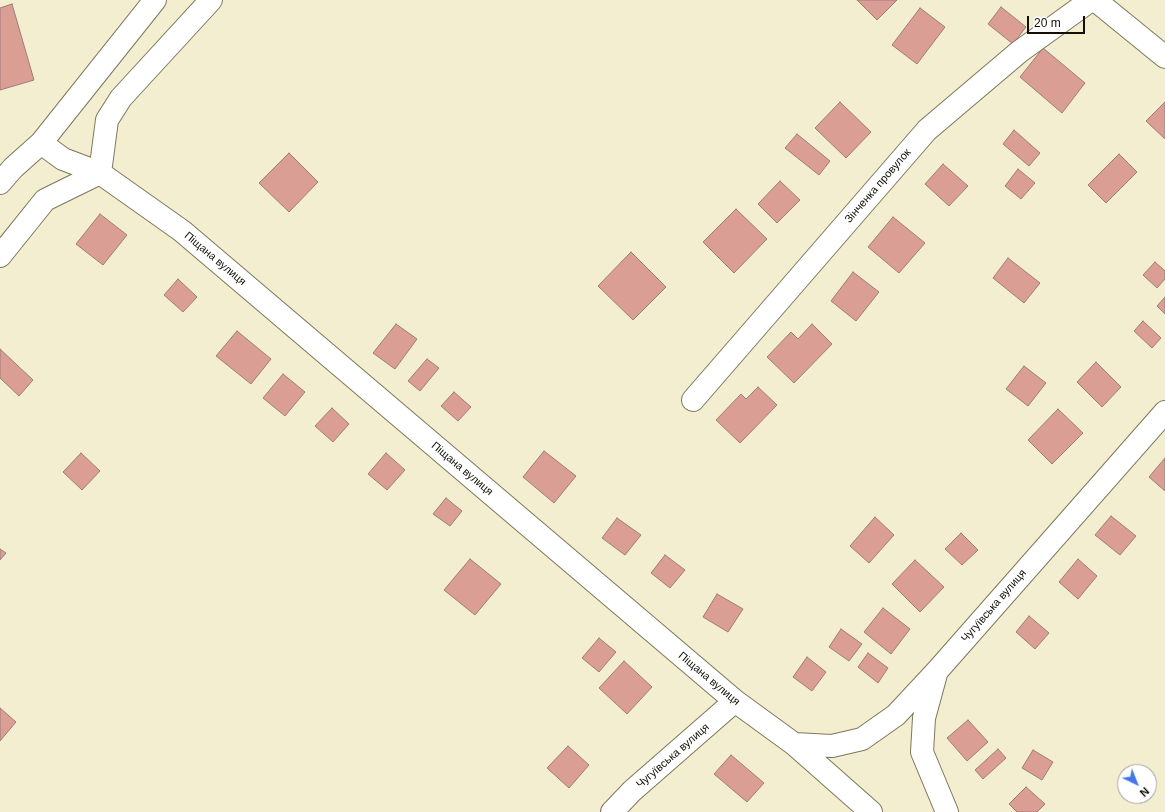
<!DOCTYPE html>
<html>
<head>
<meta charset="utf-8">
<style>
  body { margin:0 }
  #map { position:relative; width:1165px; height:812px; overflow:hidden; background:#f3eecf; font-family:Helvetica,sans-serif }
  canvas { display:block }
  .north { position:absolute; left:1117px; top:764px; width:40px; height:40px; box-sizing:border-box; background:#fff; border:1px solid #a09f9b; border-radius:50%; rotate:137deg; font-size:11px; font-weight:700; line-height:16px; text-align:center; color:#110f05 }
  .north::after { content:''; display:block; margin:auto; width:14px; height:18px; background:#4477e8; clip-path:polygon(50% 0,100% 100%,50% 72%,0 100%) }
  .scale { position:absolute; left:1027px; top:16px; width:58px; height:18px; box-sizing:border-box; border:2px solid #110f05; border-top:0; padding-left:5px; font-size:12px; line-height:14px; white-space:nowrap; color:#110f05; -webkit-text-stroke:3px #fff; paint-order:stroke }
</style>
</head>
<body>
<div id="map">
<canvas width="1165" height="812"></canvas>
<div class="north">N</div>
<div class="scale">20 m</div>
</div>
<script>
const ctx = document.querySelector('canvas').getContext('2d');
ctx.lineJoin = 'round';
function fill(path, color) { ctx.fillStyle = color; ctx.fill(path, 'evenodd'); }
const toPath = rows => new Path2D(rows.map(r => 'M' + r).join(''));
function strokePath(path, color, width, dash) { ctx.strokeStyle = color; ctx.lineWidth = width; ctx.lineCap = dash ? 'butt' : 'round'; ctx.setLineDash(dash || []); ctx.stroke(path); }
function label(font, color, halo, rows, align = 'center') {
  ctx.font = font + ' Helvetica,sans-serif'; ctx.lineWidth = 3; ctx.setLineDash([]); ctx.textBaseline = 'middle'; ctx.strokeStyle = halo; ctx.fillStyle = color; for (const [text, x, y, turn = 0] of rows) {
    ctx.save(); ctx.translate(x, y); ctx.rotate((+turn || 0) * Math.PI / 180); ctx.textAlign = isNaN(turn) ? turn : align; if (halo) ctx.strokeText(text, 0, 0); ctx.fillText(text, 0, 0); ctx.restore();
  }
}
const building = toPath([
  [857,0,897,0,877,20,857,0],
  [12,4,34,80,0,90,0,8,12,4],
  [1001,7,1026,27,1013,44,988,24,1001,7],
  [920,8,945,27,917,64,892,45,920,8],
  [1043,48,1085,83,1062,113,1020,77,1043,48],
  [840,102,871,132,846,158,815,128,840,102],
  [1165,102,1165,139,1146,121,1165,102],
  [1014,130,1040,153,1029,166,1003,144,1014,130],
  [797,134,830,161,819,175,785,148,797,134],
  [289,153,318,182,289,212,259,183,289,153],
  [1119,154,1137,172,1106,203,1088,185,1119,154],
  [943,164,968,186,949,206,925,184,943,164],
  [1018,169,1035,183,1021,199,1005,186,1018,169],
  [780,181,800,200,777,223,758,204,780,181],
  [736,209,767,239,734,273,703,242,736,209],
  [100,214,127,235,103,265,76,244,100,214],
  [893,217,925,243,899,273,868,247,893,217],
  [631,252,666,287,633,320,598,286,631,252],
  [1008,258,1040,283,1024,303,993,278,1008,258],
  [1155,262,1165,271,1165,279,1157,288,1143,275,1155,262],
  [853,272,879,292,856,321,831,301,853,272],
  [178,279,197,297,183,312,164,295,178,279],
  [1165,297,1165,314,1157,306,1165,297],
  [1143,321,1161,338,1152,348,1134,331,1143,321],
  [396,324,417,339,395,369,373,353,396,324],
  [812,324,832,344,794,383,767,357,791,332,798,339,812,324],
  [237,331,271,359,251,384,216,356,237,331],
  [0,349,33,380,19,396,0,378,0,349],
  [427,359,439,368,420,391,408,381,427,359],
  [1096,362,1121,387,1102,407,1077,382,1096,362],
  [1024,366,1046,383,1028,406,1006,389,1024,366],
  [283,374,305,392,285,416,263,398,283,374],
  [758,387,777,405,740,443,716,420,741,394,746,399,758,387],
  [454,392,471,407,458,421,441,406,454,392],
  [332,408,349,424,333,442,315,426,332,408],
  [1058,409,1083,433,1052,464,1028,440,1058,409],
  [544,451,576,476,554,503,523,477,544,451],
  [81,453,100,471,82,490,63,472,81,453],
  [386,453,405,470,387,490,368,474,386,453],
  [1165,458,1165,491,1149,477,1165,458],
  [446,498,462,511,450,526,433,514,446,498],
  [1111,516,1136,536,1120,555,1095,535,1111,516],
  [875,517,894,535,869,563,850,546,875,517],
  [617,518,641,535,625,555,602,538,617,518],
  [961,533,978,550,962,565,945,549,961,533],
  [0,549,6,553,0,560,0,549],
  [665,555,685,570,670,588,651,573,665,555],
  [470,559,501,584,475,615,444,590,470,559],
  [1078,559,1097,576,1078,599,1059,582,1078,559],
  [915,560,944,587,920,612,892,584,915,560],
  [717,594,743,609,728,632,703,617,717,594],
  [883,608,910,629,891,654,864,632,883,608],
  [1029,616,1049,633,1035,649,1016,632,1029,616],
  [841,629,862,644,849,661,829,647,841,629],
  [599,638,616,652,599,672,582,658,599,638],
  [868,653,888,668,878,683,858,667,868,653],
  [807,657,826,672,812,691,793,677,807,657],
  [624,661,652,687,627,714,599,688,624,661],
  [0,708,16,722,0,741,0,708],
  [968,720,988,742,967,761,947,738,968,720],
  [568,746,589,765,569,788,547,768,568,746],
  [998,749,1006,758,983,779,975,770,998,749],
  [1033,750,1053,762,1042,780,1022,768,1033,750],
  [731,755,764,783,747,802,714,774,731,755],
  [1026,787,1045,804,1037,812,1017,812,1009,804,1026,787]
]);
const minor = toPath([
  [1095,0,1165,57],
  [41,143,63,159,100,173,182,231,735,701,794,744,871,812],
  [0,183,13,168,41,143,155,0],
  [0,256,45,200,100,173,107,120,121,98,211,0],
  [693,400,927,130,1019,52,1091,0],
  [936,674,924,718,922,752,947,812],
  [794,744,832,746,862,739,896,715,937,671,1165,412],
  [612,812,632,791,735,701]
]);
const streetNames = [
  ["Зінченка провулок",878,186,-49],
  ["Піщана вулиця",215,259,40],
  ["Піщана вулиця",462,469,40],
  ["Чугуївська вулиця",994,606,-49],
  ["Піщана вулиця",709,679,40],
  ["Чугуївська вулиця",673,756,-41]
];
fill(building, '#db9e94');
strokePath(building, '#9e7d78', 1);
strokePath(minor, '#7d785c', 24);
strokePath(minor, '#fff', 22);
label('11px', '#110f05', '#fff', streetNames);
</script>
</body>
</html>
